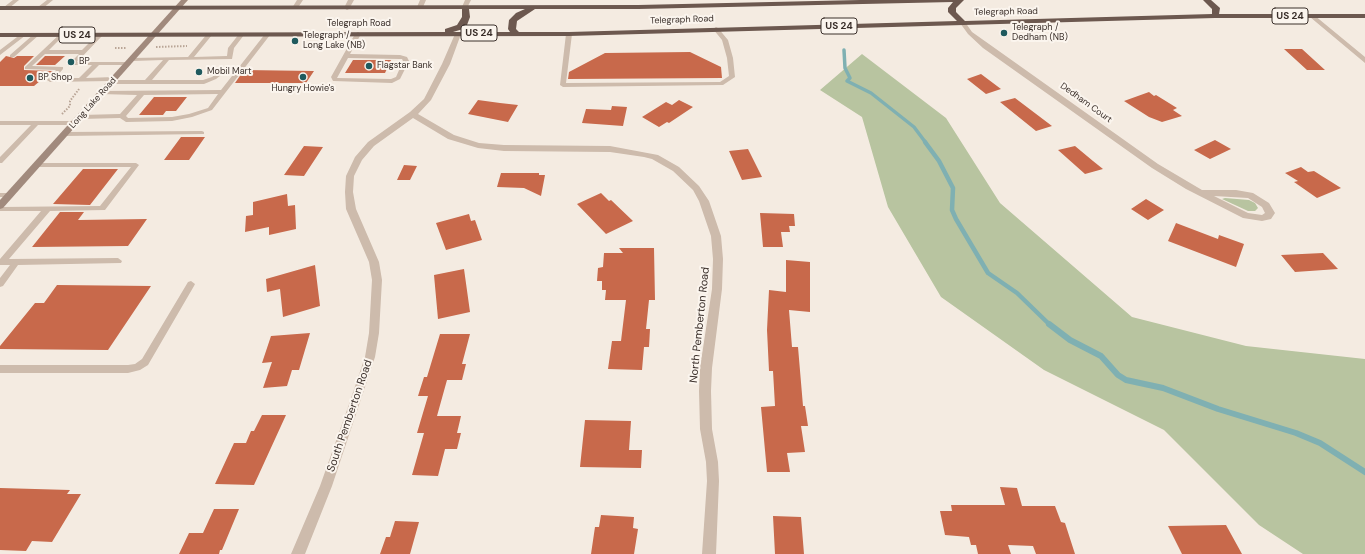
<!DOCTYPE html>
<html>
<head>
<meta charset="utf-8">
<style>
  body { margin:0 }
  canvas { display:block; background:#f4ebe1 }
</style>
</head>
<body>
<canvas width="1365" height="554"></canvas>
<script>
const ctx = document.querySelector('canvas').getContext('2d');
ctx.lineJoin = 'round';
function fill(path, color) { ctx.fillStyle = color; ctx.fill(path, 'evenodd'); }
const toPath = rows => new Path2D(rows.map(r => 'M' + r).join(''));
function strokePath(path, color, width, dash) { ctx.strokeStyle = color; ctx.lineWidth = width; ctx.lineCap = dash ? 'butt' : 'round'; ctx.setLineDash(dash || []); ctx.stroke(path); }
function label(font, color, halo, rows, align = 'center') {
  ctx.font = font + ' "DM Sans",sans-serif'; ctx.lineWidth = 4; ctx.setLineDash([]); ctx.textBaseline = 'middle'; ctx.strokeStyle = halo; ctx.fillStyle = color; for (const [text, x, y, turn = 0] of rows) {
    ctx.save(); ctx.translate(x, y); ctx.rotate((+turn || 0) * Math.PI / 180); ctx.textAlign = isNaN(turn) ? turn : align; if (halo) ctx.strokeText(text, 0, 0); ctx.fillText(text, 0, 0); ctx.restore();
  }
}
const green = toPath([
  [862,54,946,118,1000,203,1132,317,1246,346,1365,359,1365,554,1303,554,1259,525,1164,430,1044,370,941,297,888,207,862,117,820,90],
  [1225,198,1249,200,1255,203,1258,208,1255,211,1248,211,1222,199]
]);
const streamFar2 = toPath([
  [844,50,845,68,850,78,847,81,871,93,914,127,926,143]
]);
const streamFar1 = toPath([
  [925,142,939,161,953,188,952,210,956,219,988,273,1017,293,1050,325]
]);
const stream = toPath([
  [1049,324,1070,340,1101,356,1118,375,1126,380,1163,388,1218,409,1296,433,1320,443,1365,472]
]);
const building = toPath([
  [1284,49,1302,49,1325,70,1307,70],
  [690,52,721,67,722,78,568,79,569,72,605,53],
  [6,56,14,58,17,56,34,56,24,66,24,70,53,71,46,78,40,81,34,86,0,86,0,62],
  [45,56,65,56,55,65,36,65],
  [353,60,391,60,385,73,345,73],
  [244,70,314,71,306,83,235,83],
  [981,74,1001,89,986,94,967,79],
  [1149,92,1154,96,1156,95,1177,108,1173,110,1182,116,1162,122,1149,117,1124,101],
  [154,97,187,97,176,111,166,111,163,115,139,115],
  [1015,98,1052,126,1036,131,1000,102],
  [478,100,500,103,518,105,508,122,468,114],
  [679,100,693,107,669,123,667,122,659,127,642,117,666,102,672,105],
  [612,106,627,107,623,126,582,123,586,109,611,110],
  [181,137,205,137,189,160,164,160],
  [1215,140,1231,149,1210,159,1194,150],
  [304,146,323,147,304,176,284,175],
  [1075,146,1093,161,1103,169,1085,174,1058,150],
  [748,149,762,177,742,180,729,151],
  [404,165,417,166,410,180,397,180],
  [1301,167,1308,172,1314,171,1341,188,1317,198,1294,182,1298,181,1285,173],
  [83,169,118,169,90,205,53,204],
  [501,173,539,173,539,175,545,175,541,196,524,188,497,187],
  [601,193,609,201,611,200,633,221,606,234,577,204],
  [287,194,288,206,295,205,296,229,269,235,269,227,245,232,246,216,253,215,253,202],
  [1146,199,1164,210,1148,220,1131,209],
  [60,212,84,212,78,220,147,219,128,246,32,247],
  [760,213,794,214,795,226,789,226,790,232,781,232,783,247,763,247],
  [469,214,471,221,475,220,482,240,446,250,436,223],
  [1176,223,1218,239,1219,235,1244,244,1236,267,1168,241],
  [619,248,654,248,655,300,649,300,646,329,650,329,649,347,644,347,642,370,608,369,612,341,621,341,626,300,605,300,606,290,602,290,602,281,597,281,598,268,603,267,604,253,623,253],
  [1323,253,1338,269,1295,272,1281,255],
  [786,260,810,262,810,312,789,310,792,347,798,347,803,406,805,406,808,426,801,426,805,452,787,453,790,472,767,472,761,407,775,406,773,371,769,371,767,330,769,290,786,292],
  [315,265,320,306,283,317,280,289,267,292,266,279],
  [464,269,470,312,438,319,434,275],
  [57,285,151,286,108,350,0,349,0,346,35,303,44,303],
  [310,333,299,370,292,370,287,386,263,388,272,362,262,363,271,336],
  [440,334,470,334,462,364,466,364,462,380,447,380,437,416,461,416,457,433,461,433,457,449,445,449,438,476,412,475,424,433,417,433,428,396,418,396,424,377,427,377],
  [262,415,286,415,254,485,215,484,234,443,246,443,251,431,254,431],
  [585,420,631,421,629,450,642,450,641,468,580,467],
  [1000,487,1017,488,1022,506,1055,506,1061,522,1065,523,1075,554,1036,554,1033,546,1008,545,1011,554,978,554,976,545,971,545,969,537,945,535,940,511,952,511,951,505,1005,505],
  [0,488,70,490,67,494,81,494,52,542,32,541,26,551,0,550],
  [214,509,239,509,222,550,220,550,219,554,179,554,189,533,203,533],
  [601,515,634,517,633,528,638,529,634,554,591,554,595,527,599,527],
  [773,516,801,517,804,554,775,554],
  [395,521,419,522,410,554,380,554,386,537,390,537],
  [1226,525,1242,554,1182,554,1168,526]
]);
const path = toPath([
  [156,47,187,46],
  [115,48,127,48],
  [62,114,70,106,70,101,79,89]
]);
const service = toPath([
  [13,0,19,0,8,9,4,9,4,7,13,0],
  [47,0,53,0,42,9,38,9,38,7,47,0],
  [297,0,303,0,297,9,293,9,292,8,297,0],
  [348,0,354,0,349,9,347,10,344,8,348,0],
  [420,0,426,0,423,7,420,9,417,7,420,0],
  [716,27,718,28,728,40,733,58,735,77,723,85,563,87,560,85,566,34,569,32,572,34,566,83,720,82,729,76,727,58,722,40,713,29,716,27],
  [358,32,361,34,350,54,400,55,407,57,409,61,400,79,392,83,333,81,331,77,355,34,358,32],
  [348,58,400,59,402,59,403,61,396,77,391,79,337,78,348,58],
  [61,33,64,35,49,50,82,50,98,34,102,34,102,36,77,62,131,62,131,64,129,65,99,65,86,78,114,77,116,78,116,80,145,80,163,60,133,61,130,59,131,58,188,57,207,34,209,33,212,35,194,57,227,56,228,48,239,34,244,35,234,48,232,59,169,60,152,80,203,80,212,77,220,71,224,71,225,72,216,79,204,84,112,84,110,83,110,81,50,82,47,80,56,70,25,69,25,67,61,33],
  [45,54,79,54,70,63,70,65,92,65,79,78,55,78,63,69,63,67,32,66,45,54],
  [21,34,26,35,0,55,0,50,21,34],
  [34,34,39,35,14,57,10,57,10,55,34,34],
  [265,34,270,35,212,110,192,117,172,121,126,122,120,118,81,119,78,117,81,115,120,114,137,95,100,94,100,92,102,91,221,90,265,34],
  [218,94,208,108,189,114,172,117,128,118,126,116,144,95,218,94],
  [0,121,75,121,78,123,75,125,38,125,2,163,0,163,0,157,31,125,0,125,0,121],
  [202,131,204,132,204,134,65,136,62,134,65,132,202,131],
  [35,163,136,163,139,165,105,210,50,211,9,259,118,258,122,261,121,263,18,265,3,286,0,287,0,278,10,265,0,265,0,259,41,211,0,211,0,207,100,206,131,167,35,167,34,165,35,163],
  [0,193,10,193,14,195,10,197,0,197,0,193],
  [191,281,195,284,194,286,148,365,140,370,128,373,0,373,0,365,128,365,135,364,142,359,188,282,191,281]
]);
const minor = toPath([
  [465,0,471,0,467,8,465,9,462,7,465,0],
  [1310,15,1314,15,1365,57,1365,63,1310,17,1310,15],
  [963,21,965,22,972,32,989,44,1158,164,1202,190,1236,190,1253,193,1269,203,1275,213,1271,219,1262,221,1243,218,1186,189,1152,168,983,48,968,34,960,23,963,21],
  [1214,196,1248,198,1262,207,1265,213,1262,215,1248,213,1214,196],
  [458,32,461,34,450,64,431,100,418,114,454,135,479,143,504,145,610,146,658,155,679,167,699,186,709,201,721,236,723,259,722,289,712,368,711,391,712,429,718,462,719,481,716,554,702,554,707,481,706,462,700,429,699,391,700,368,712,289,713,259,711,236,699,201,693,190,673,171,652,159,644,157,610,152,504,151,478,148,448,139,413,118,374,146,362,160,354,176,353,192,356,209,379,262,382,280,379,333,375,357,332,486,305,554,291,554,320,486,347,410,365,357,369,333,372,280,369,262,346,209,345,192,346,176,355,157,368,142,410,112,424,99,442,64,455,34,458,32]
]);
const secondary = toPath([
  [181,0,188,0,3,208,0,209,0,200,181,0]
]);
const trunk = toPath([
  [860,0,964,0,956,8,956,12,965,21,1212,14,1212,9,1203,0,1211,0,1220,8,1219,14,1365,14,1365,18,1215,18,569,36,0,37,0,33,445,32,445,29,457,25,462,17,462,9,0,10,0,6,638,5,860,0],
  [953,2,948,8,948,12,957,21,569,32,519,32,516,29,517,21,535,9,638,9,953,2],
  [469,9,525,9,516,13,509,20,508,29,510,32,453,32,463,29,467,25,470,17,469,9]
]);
const markers = [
  [1004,33,4,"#1f5a5e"],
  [295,41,4,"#1f5a5e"],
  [71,62,4,"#1f5a5e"],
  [369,66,4,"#1f5a5e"],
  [199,72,4,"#1f5a5e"],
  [303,77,4,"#1f5a5e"],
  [30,78,4,"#1f5a5e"]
];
const farStreetnames = [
  ["Telegraph Road",1006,12,-1],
  ["Telegraph Road",682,20,-2],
  ["Telegraph Road",359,24],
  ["Long Lake Road",93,103,-48],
  ["Dedham Court",1086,103,36]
];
const farPoinames = [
  ["Telegraph /",1012,28],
  ["Dedham (NB)",1012,38],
  ["Telegraph /",303,36],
  ["Long Lake (NB)",303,46],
  ["BP",79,62],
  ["Flagstar Bank",377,66],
  ["Mobil Mart",207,72],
  ["BP Shop",38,78],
  ["Hungry Howie's",303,89,"center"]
];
const shields = [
  [1290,16,36],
  [839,26,36],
  [479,33,36],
  [77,35,36]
];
const shieldNames = [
  ["US 24",1290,16],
  ["US 24",839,26],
  ["US 24",479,33],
  ["US 24",77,35]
];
const streetNames = [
  ["North Pemberton Road",700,325,-84],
  ["South Pemberton Road",350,416,-71]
];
fill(green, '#b8c4a0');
strokePath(streamFar2, '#7fb0b2', 3.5);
strokePath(streamFar1, '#7fb0b2', 4.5);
strokePath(stream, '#7fb0b2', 6);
fill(building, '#c8694b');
strokePath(path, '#b9a596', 2, [1.5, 1.5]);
fill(service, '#cdbbac');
fill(minor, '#cdbbac');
fill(secondary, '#a18a7d');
fill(trunk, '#6c584f');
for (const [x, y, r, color] of markers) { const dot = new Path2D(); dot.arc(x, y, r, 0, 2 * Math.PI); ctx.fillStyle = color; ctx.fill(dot); strokePath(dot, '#fbf5ee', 1.5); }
label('9px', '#3b302b', '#fbf5ee', farStreetnames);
label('9px', '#3b302b', '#fbf5ee', farPoinames, 'left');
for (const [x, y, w] of shields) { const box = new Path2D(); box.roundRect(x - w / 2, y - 8, w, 16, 3); ctx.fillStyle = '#fbf5ee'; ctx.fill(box); strokePath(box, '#3b302b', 1); }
label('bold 10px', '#3b302b', null, shieldNames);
label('11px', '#3b302b', '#fbf5ee', streetNames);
</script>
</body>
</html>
